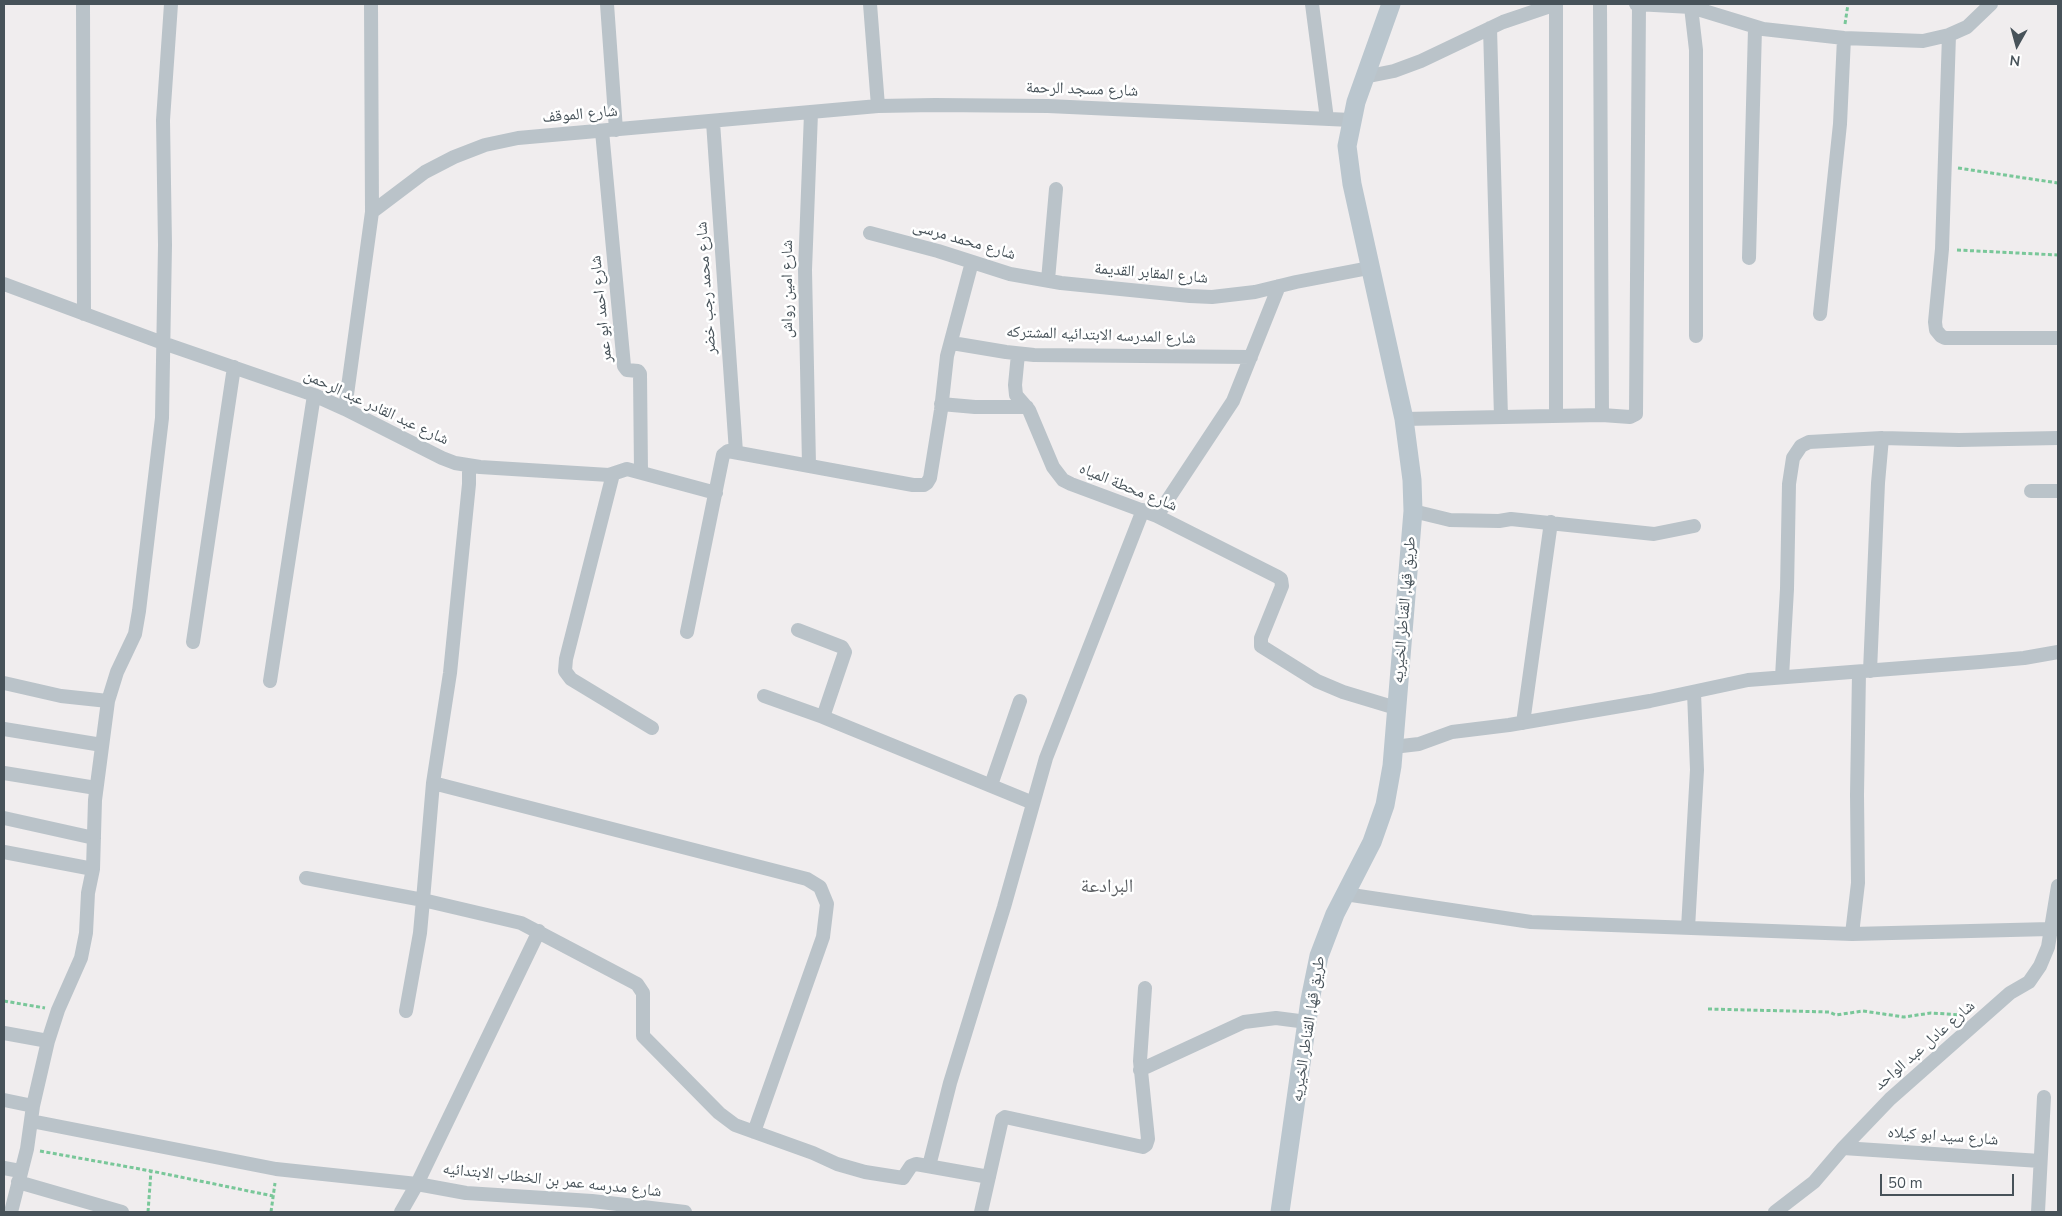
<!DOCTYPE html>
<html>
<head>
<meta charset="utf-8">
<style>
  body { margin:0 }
  #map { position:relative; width:2062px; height:1216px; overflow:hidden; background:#f0edee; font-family:"Nunito Sans",sans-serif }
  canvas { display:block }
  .frame { position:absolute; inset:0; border:5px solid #475259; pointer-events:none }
  .north { position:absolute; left:1992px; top:20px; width:50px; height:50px; -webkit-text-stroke:4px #fff; paint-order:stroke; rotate:187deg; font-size:14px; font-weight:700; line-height:20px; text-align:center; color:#475259 }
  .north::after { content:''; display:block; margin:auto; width:18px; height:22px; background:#475259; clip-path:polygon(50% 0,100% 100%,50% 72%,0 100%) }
  .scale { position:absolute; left:1880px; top:1174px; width:134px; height:22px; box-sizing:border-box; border:2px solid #475259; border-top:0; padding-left:6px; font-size:15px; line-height:18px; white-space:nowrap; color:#475259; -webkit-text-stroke:4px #fff; paint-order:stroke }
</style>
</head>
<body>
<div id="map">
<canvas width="2062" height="1216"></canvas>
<div class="frame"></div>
<div class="north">N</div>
<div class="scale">50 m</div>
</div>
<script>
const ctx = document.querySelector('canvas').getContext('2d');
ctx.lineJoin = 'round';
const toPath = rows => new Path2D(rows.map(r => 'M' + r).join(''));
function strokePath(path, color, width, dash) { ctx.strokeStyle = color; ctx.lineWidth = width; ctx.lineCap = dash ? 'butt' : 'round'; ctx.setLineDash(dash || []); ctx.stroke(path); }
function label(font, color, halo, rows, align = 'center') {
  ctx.font = font + ' "Nunito Sans","Noto Naskh Arabic",sans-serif'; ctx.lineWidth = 5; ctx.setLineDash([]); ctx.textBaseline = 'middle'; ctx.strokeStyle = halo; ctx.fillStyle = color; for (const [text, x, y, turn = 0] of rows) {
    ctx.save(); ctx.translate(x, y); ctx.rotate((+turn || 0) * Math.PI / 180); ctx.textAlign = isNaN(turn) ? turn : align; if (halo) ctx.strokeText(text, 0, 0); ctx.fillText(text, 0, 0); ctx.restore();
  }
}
const path = toPath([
  [1845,24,1848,4],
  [1958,168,2058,183],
  [1957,250,2058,255],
  [4,1001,45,1008],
  [1708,1009,1829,1012,1836,1015,1863,1011,1904,1017,1931,1013,1962,1015],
  [40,1151,151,1171,273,1196],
  [148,1212,151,1171],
  [271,1212,275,1183]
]);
const street = toPath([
  [83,4,84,314],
  [607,4,616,130],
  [870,4,878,106],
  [1312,4,1327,119],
  [1600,4,1602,415],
  [1636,4,1691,7,1763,29,1844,38,1923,41,1949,35,1967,27,1991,4],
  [1691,7,1696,50,1696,336],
  [1490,28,1501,417],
  [1949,35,1942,249,1935,322,1936,330,1941,336,1945,338,2058,338],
  [1364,77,1394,71,1421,61,1503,22,1556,4],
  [713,122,736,452],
  [602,131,624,366,627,370,638,371,640,374,641,472],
  [372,212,425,172,454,157,485,145,518,138,878,106,935,105,1048,106,1351,120],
  [870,233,938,251,1010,274,1061,283,1190,296,1212,297,1255,292,1296,282,1369,268],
  [1749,258,1755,28],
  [1048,280,1056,189],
  [4,284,163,343,314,395,345,409,442,458,455,463,480,467,609,475,627,469,716,493],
  [1820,314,1840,124,1844,38],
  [952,343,1006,352,1034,355,1251,357],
  [1018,354,1015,385,1016,395,1029,410,1053,467,1063,480,1071,484,1157,516,1278,577,1281,579,1282,586,1261,638,1261,646,1317,681,1343,692,1396,708],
  [941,404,975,407,1027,407],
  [345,409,372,212,371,4],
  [1556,416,1556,4],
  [1404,419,1602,415,1630,417,1636,414,1639,4],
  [809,465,805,270,811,113],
  [469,466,469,484,450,673,433,783,423,900,521,923,637,984,643,993,643,1036,719,1113,735,1125,813,1153,837,1164,865,1172,903,1178,911,1166,916,1164,989,1177],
  [613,474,566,659,565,671,571,679,652,728],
  [2031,491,2058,491],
  [1413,511,1450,520,1499,521,1511,519,1654,534,1694,526],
  [1157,516,1233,401,1279,286],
  [798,630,842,647,845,652,823,717],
  [687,632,723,455,728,451,913,485,924,485,927,483,930,478,941,410,947,356,972,262],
  [193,642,234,367],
  [1870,671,1878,483,1882,438],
  [1782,677,1787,589,1789,484,1793,458,1801,446,1809,442,1882,438,1959,440,2058,438],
  [270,681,314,395],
  [4,683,61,696,108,701],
  [764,696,823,717,1033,803],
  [1523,723,1551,522],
  [4,729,102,745],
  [1393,747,1419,744,1452,732,1509,725,1650,701,1748,680,1980,662,2024,658,2058,652],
  [4,773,96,788],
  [433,783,807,879,820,887,827,904,823,937,754,1132],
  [991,785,1020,701],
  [4,818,94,838],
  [4,852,93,869],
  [306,878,423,900,420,933,406,1011],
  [1345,894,1531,922,1852,934,2050,929],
  [1688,928,1697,770,1694,692],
  [1852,934,1858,883,1857,795,1859,672],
  [4,1033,48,1041],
  [1140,1070,1244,1022,1276,1018,1307,1022],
  [4,1100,33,1106],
  [31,1121,276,1169,417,1184,466,1193,592,1201,685,1212],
  [1843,1148,2040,1161],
  [929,1166,950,1083,1004,907,1046,758,1143,510],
  [4,1168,20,1171],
  [18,1182,122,1212],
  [11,1212,27,1149,33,1106,48,1041,58,1010,81,958,86,933,88,893,93,869,95,800,108,701,117,672,135,634,139,611,162,418,165,245,163,120,171,4],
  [401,1212,417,1184,539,931],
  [981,1212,1002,1119,1005,1117,1143,1147,1146,1145,1148,1139,1140,1061,1145,988],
  [1775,1212,1814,1182,1843,1148,1890,1099,2010,993,2029,982,2040,966,2048,947,2058,886],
  [2038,1212,2044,1097]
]);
const secondary = toPath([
  [1280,1212,1310,1000,1319,956,1335,914,1372,842,1385,805,1392,766,1413,511,1412,480,1404,419,1352,184,1347,146,1356,102,1391,4]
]);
const streetNames = [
  ["شارع مسجد الرحمة",1082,90,2],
  ["شارع الموقف",580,115,-5],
  ["شارع محمد مرسى",964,241,16],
  ["شارع المقابر القديمة",1151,274,5],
  ["شارع محمد رجب خضر",707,288,-94],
  ["شارع امين رواش",788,289,-90],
  ["شارع احمد ابو عمر",602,309,-96],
  ["شارع المدرسه الابتدائيه المشتركه",1101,336,2],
  ["شارع عبد القادر عبد الرحمن",376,408,25],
  ["شارع محطة المياه",1128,488,22],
  ["طريق قها, القناطر الخيريه",1405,610,-85],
  ["طريق قها, القناطر الخيريه",1309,1029,-81],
  ["شارع عادل عبد الواحد",1925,1046,-41],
  ["شارع سيد ابو كيلاه",1943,1137,4],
  ["شارع مدرسه عمر بن الخطاب الابتدائيه",552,1181,6]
];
const quarterNames = [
  ["البرادعة",1107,887]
];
strokePath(path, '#79c799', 3, [4, 2.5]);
strokePath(street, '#bac3c9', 14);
strokePath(secondary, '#bac6ce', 19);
label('16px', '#475259', '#fff', streetNames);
label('19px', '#5b5e62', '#fff', quarterNames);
</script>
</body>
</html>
